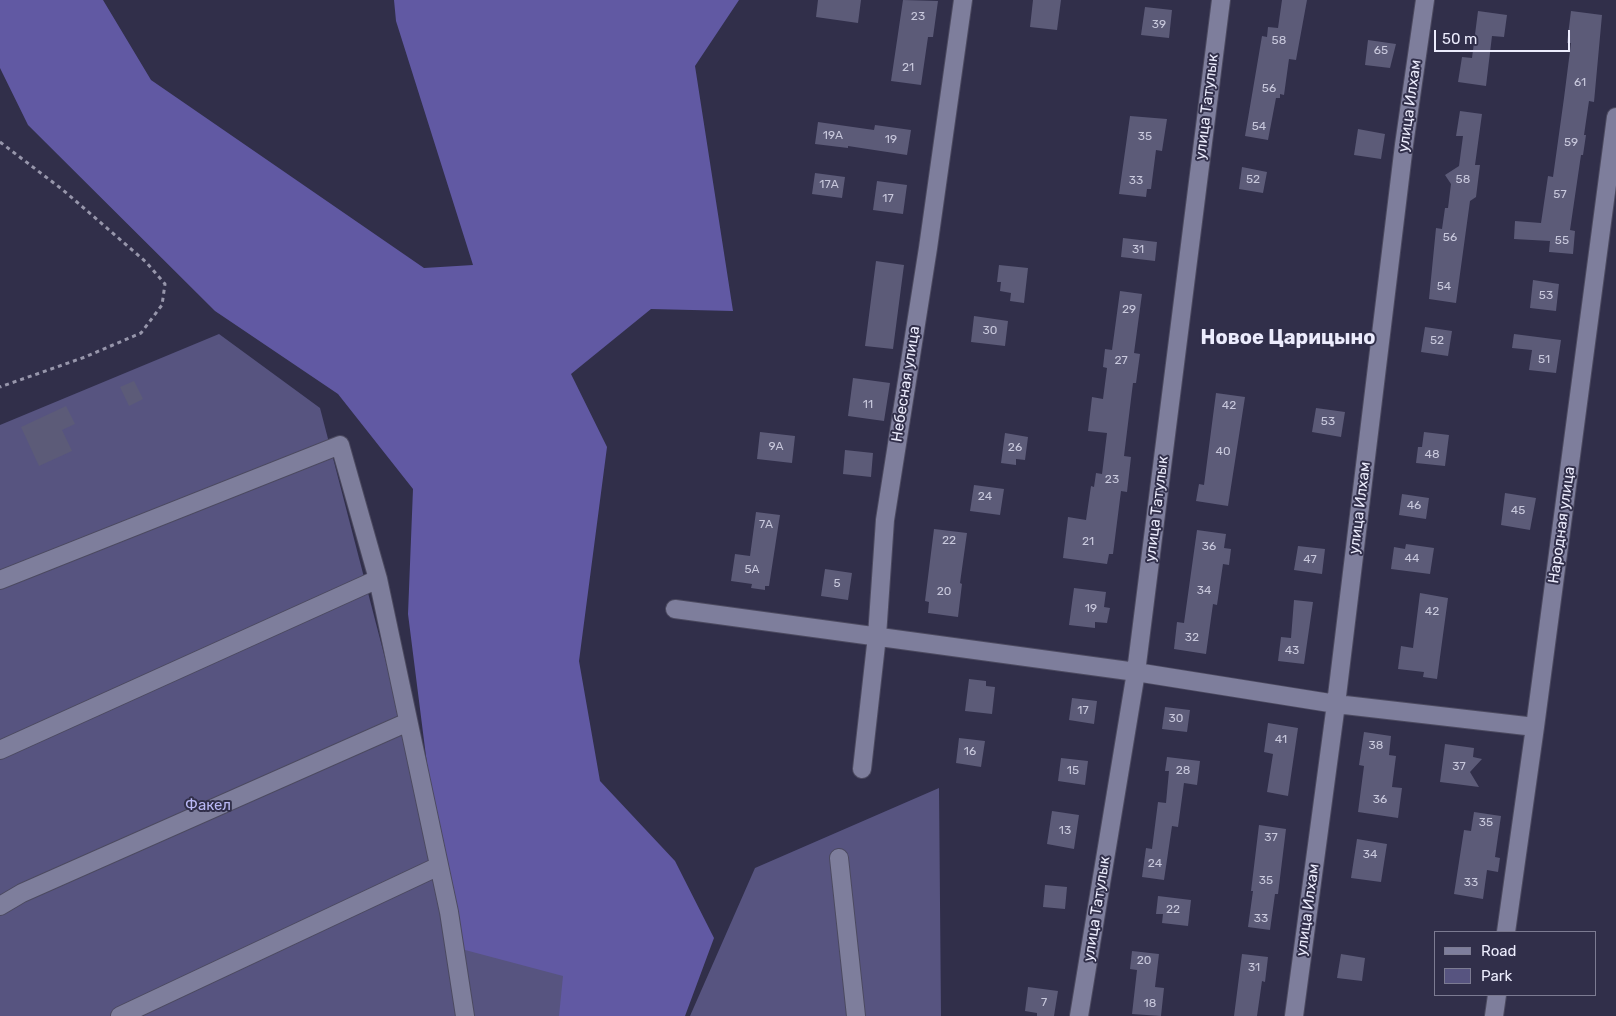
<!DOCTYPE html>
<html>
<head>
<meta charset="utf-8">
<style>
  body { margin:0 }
  #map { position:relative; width:1616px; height:1016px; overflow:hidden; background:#312f4a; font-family:Rubik,sans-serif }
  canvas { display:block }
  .legend { position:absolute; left:1434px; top:931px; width:162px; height:65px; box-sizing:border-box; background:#312f4a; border:1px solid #7c7b92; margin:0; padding:6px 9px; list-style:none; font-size:15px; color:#ececfd }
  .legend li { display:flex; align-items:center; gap:10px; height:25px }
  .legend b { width:25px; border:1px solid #7c7b92 }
  .scale { position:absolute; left:1434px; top:30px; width:136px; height:22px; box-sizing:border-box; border:2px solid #ececfd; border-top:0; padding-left:6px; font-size:15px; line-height:18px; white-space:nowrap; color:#ececfd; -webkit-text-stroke:4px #312f4a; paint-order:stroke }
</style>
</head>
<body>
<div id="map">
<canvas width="1616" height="1016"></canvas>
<ul class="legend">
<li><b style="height:6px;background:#7e7e9c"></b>Road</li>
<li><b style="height:14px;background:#575480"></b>Park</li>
</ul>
<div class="scale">50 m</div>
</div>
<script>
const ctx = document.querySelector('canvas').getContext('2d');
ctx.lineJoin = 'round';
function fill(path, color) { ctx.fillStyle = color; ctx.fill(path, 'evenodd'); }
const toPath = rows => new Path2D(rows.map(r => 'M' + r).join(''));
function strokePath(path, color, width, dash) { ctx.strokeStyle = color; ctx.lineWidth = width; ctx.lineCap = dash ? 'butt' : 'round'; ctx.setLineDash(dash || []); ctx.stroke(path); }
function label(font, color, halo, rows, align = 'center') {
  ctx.font = font + ' Rubik,sans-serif'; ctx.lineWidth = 4; ctx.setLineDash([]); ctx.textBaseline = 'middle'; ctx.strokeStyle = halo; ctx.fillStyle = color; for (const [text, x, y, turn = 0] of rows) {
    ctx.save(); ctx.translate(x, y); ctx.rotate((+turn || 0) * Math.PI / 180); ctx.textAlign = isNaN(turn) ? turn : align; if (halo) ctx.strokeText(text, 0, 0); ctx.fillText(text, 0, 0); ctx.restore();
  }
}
const green = toPath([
  [219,334,320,408,439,866,575,979,569,1016,0,1016,0,425],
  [939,788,941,1016,690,1016,755,868]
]);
const forest = toPath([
  [0,0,103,0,151,80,424,268,473,265,396,21,394,0,739,0,695,66,733,311,651,309,571,374,607,447,579,661,600,781,675,861,714,938,685,1016,559,1016,563,976,450,946,408,614,413,489,338,394,215,311,28,125,0,68]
]);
const building = toPath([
  [818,0,861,0,858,23,816,17],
  [903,0,938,1,933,37,928,37,921,85,891,81],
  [1033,0,1061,0,1057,30,1030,27],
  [1282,0,1307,0,1296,60,1289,59,1284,95,1280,94,1280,98,1276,98,1268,140,1245,136,1262,36,1267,37,1268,27,1278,28],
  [1145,7,1172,10,1169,38,1141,35],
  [1478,11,1507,15,1504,37,1492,36,1486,86,1458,82,1462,57,1472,58],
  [1571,11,1602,15,1594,102,1589,101,1584,135,1586,135,1583,155,1581,155,1570,230,1575,231,1573,254,1549,252,1550,241,1514,239,1515,221,1541,223,1548,176,1553,177,1564,98,1571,43,1567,43],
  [1368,40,1396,44,1390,68,1365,65],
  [1460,111,1482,114,1475,165,1480,165,1476,197,1470,201,1456,303,1429,299,1436,228,1442,229,1445,208,1448,208,1451,184,1445,175,1459,166,1463,136,1456,136],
  [1130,116,1167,119,1162,151,1156,150,1151,189,1147,189,1146,197,1119,194],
  [818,122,874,130,875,125,911,130,907,155,848,146,848,148,815,144],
  [1358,129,1385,134,1381,159,1354,155],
  [1242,167,1267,172,1263,193,1239,189],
  [815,173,845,177,842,198,812,194],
  [877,181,907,185,903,214,873,210],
  [1123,238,1157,242,1155,261,1121,257],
  [876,261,904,265,893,349,865,346],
  [999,265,1028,268,1024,303,1010,301,1011,293,1000,291,1001,282,997,282],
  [1533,280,1559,284,1556,311,1530,308],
  [1120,291,1142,294,1134,353,1140,354,1136,383,1133,383,1124,456,1131,457,1127,492,1121,491,1113,554,1109,554,1107,564,1063,558,1068,517,1086,520,1091,486,1094,487,1096,473,1102,474,1107,433,1088,431,1092,397,1103,399,1107,368,1103,367,1105,349,1112,350],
  [974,316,1008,321,1005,346,971,342],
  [1425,327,1452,331,1448,356,1421,352],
  [1514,334,1561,340,1556,373,1529,370,1532,350,1512,348],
  [853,378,890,383,884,421,848,416],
  [134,381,143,399,129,406,120,387],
  [1216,393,1245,397,1228,506,1196,501,1199,484,1204,485],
  [66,406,75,424,62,430,72,451,39,466,21,427],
  [1316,408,1345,412,1341,437,1312,432],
  [760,432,795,436,792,463,757,459],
  [1424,432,1449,435,1445,466,1416,463,1418,447,1422,447],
  [1005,433,1028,437,1025,460,1016,459,1016,465,1001,463],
  [845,450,873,453,871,477,843,474],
  [974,485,1004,489,1000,515,970,511],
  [1505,493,1536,498,1530,530,1501,525],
  [1402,494,1429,498,1426,519,1399,515],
  [756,512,780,515,769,586,765,586,765,590,751,588,752,584,731,581,735,554,750,556],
  [934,529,967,533,960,583,962,584,958,617,928,613,929,602,925,601],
  [1197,530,1226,534,1224,548,1231,549,1229,565,1223,564,1217,605,1213,604,1206,654,1174,649,1177,622,1184,623],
  [1406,544,1434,548,1430,574,1391,569,1394,547,1405,549],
  [1298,546,1325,549,1322,574,1294,570],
  [825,569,852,573,848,600,821,596],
  [1074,588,1106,592,1104,607,1110,608,1107,623,1095,622,1095,628,1069,625],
  [1420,593,1448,598,1437,679,1423,677,1424,672,1398,669,1401,646,1413,648],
  [1294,600,1313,602,1304,664,1278,661,1281,637,1291,638],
  [969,679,986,681,986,686,995,687,992,714,965,711],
  [1072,698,1097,701,1094,724,1069,720],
  [1165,707,1190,710,1187,732,1162,729],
  [1268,723,1298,728,1288,796,1267,792,1273,754,1264,752],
  [1364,732,1391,736,1389,755,1396,756,1392,787,1402,788,1398,818,1358,812,1364,766,1359,765],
  [959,738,985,741,981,767,956,763],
  [1445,744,1474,748,1473,757,1482,759,1470,772,1479,787,1440,782],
  [1167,757,1200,761,1197,785,1184,783,1178,827,1172,826,1164,880,1142,877,1146,848,1152,849,1158,802,1166,803,1169,771,1165,771],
  [1061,758,1088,761,1085,785,1058,781],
  [1052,811,1079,815,1074,849,1047,844],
  [1474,812,1501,816,1495,857,1500,858,1498,872,1487,870,1483,899,1454,894,1464,830,1471,831],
  [1259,825,1286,829,1278,894,1275,894,1270,930,1248,927,1253,891,1251,891],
  [1357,839,1387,844,1381,882,1351,878],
  [1045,885,1067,887,1065,909,1043,907],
  [1158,896,1191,900,1188,926,1162,923,1163,914,1156,914],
  [1132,951,1159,954,1155,987,1164,988,1161,1016,1132,1014,1137,970,1130,969],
  [1242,954,1268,957,1265,982,1262,981,1257,1016,1234,1016],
  [1341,954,1365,958,1362,981,1337,978],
  [1028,987,1058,991,1054,1016,1037,1016,1037,1013,1025,1011]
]);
const path = toPath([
  [0,142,63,190,146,262,165,284,162,305,141,333,85,357,0,387]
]);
const minor = toPath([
  [0,580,340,445,378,579,449,912,465,1016],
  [675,609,1136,672,1336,704,1535,727],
  [0,750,378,579],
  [862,769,877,636,885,520,928,248,963,0],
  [839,858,856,1016],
  [0,906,22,893,408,722],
  [1506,932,1535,727,1616,117],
  [120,1016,439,866],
  [1079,1016,1136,672,1221,0],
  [1294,1016,1336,704,1404,145,1425,0],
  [1494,1016,1497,995]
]);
const numberNames = [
  ["23",918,17],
  ["39",1159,25],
  ["58",1279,41],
  ["65",1381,51],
  ["21",908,68],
  ["61",1580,83],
  ["56",1269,89],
  ["54",1259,127],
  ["19А",833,136],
  ["35",1145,137],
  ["19",891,140],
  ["59",1571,143],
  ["52",1253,180],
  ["58",1463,180],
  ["33",1136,181],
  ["17А",829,185],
  ["57",1560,195],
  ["17",888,199],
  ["56",1450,238],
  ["55",1562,241],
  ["31",1138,250],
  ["54",1444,287],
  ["53",1546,296],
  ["29",1129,310],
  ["30",990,331],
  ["52",1437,341],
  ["51",1544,360],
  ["27",1121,361],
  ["11",868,405],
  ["42",1229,406],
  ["53",1328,422],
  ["9А",776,447],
  ["26",1015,448],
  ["40",1223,452],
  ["48",1432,455],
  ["23",1112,480],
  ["24",985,497],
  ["46",1414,506],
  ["45",1518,511],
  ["7А",766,525],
  ["22",949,541],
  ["21",1088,542],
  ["36",1209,547],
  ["44",1412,559],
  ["47",1310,560],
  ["5А",752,570],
  ["5",837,584],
  ["34",1204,591],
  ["20",944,592],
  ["19",1091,609],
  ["42",1432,612],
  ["32",1192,638],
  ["43",1292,651],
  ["17",1083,711],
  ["30",1176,719],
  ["41",1281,740],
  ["38",1376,746],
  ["16",970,752],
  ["37",1459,767],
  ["15",1073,771],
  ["28",1183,771],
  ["36",1380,800],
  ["35",1486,823],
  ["13",1065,831],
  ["37",1271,838],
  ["34",1370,855],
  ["24",1155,864],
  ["35",1266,881],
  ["33",1471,883],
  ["22",1173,910],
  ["33",1261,919],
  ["20",1144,961],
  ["31",1254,968],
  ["7",1044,1003],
  ["18",1150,1004]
];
const streetNames = [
  ["улица Илхам",1410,106,-82],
  ["улица Татулык",1207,107,-83],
  ["Небесная улица",906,384,-81],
  ["улица Илхам",1360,508,-83],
  ["улица Татулык",1157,509,-83],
  ["Народная улица",1562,525,-82],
  ["улица Татулык",1097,909,-81],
  ["улица Илхам",1308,910,-82]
];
const parkNames = [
  ["Факел",208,806]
];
const districtNames = [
  ["Новое Царицыно",1288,338]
];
fill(green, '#575480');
fill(forest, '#6159a3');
fill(building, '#5c5b78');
strokePath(minor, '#4c4a60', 20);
strokePath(path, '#9796ab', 3, [4, 4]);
strokePath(minor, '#7e7e9c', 18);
label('12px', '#c8c8dc', null, numberNames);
label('15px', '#ececfd', '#312f4a', streetNames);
label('15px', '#bab8f6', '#312f4a', parkNames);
label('bold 20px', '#ececfd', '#312f4a', districtNames);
</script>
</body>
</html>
